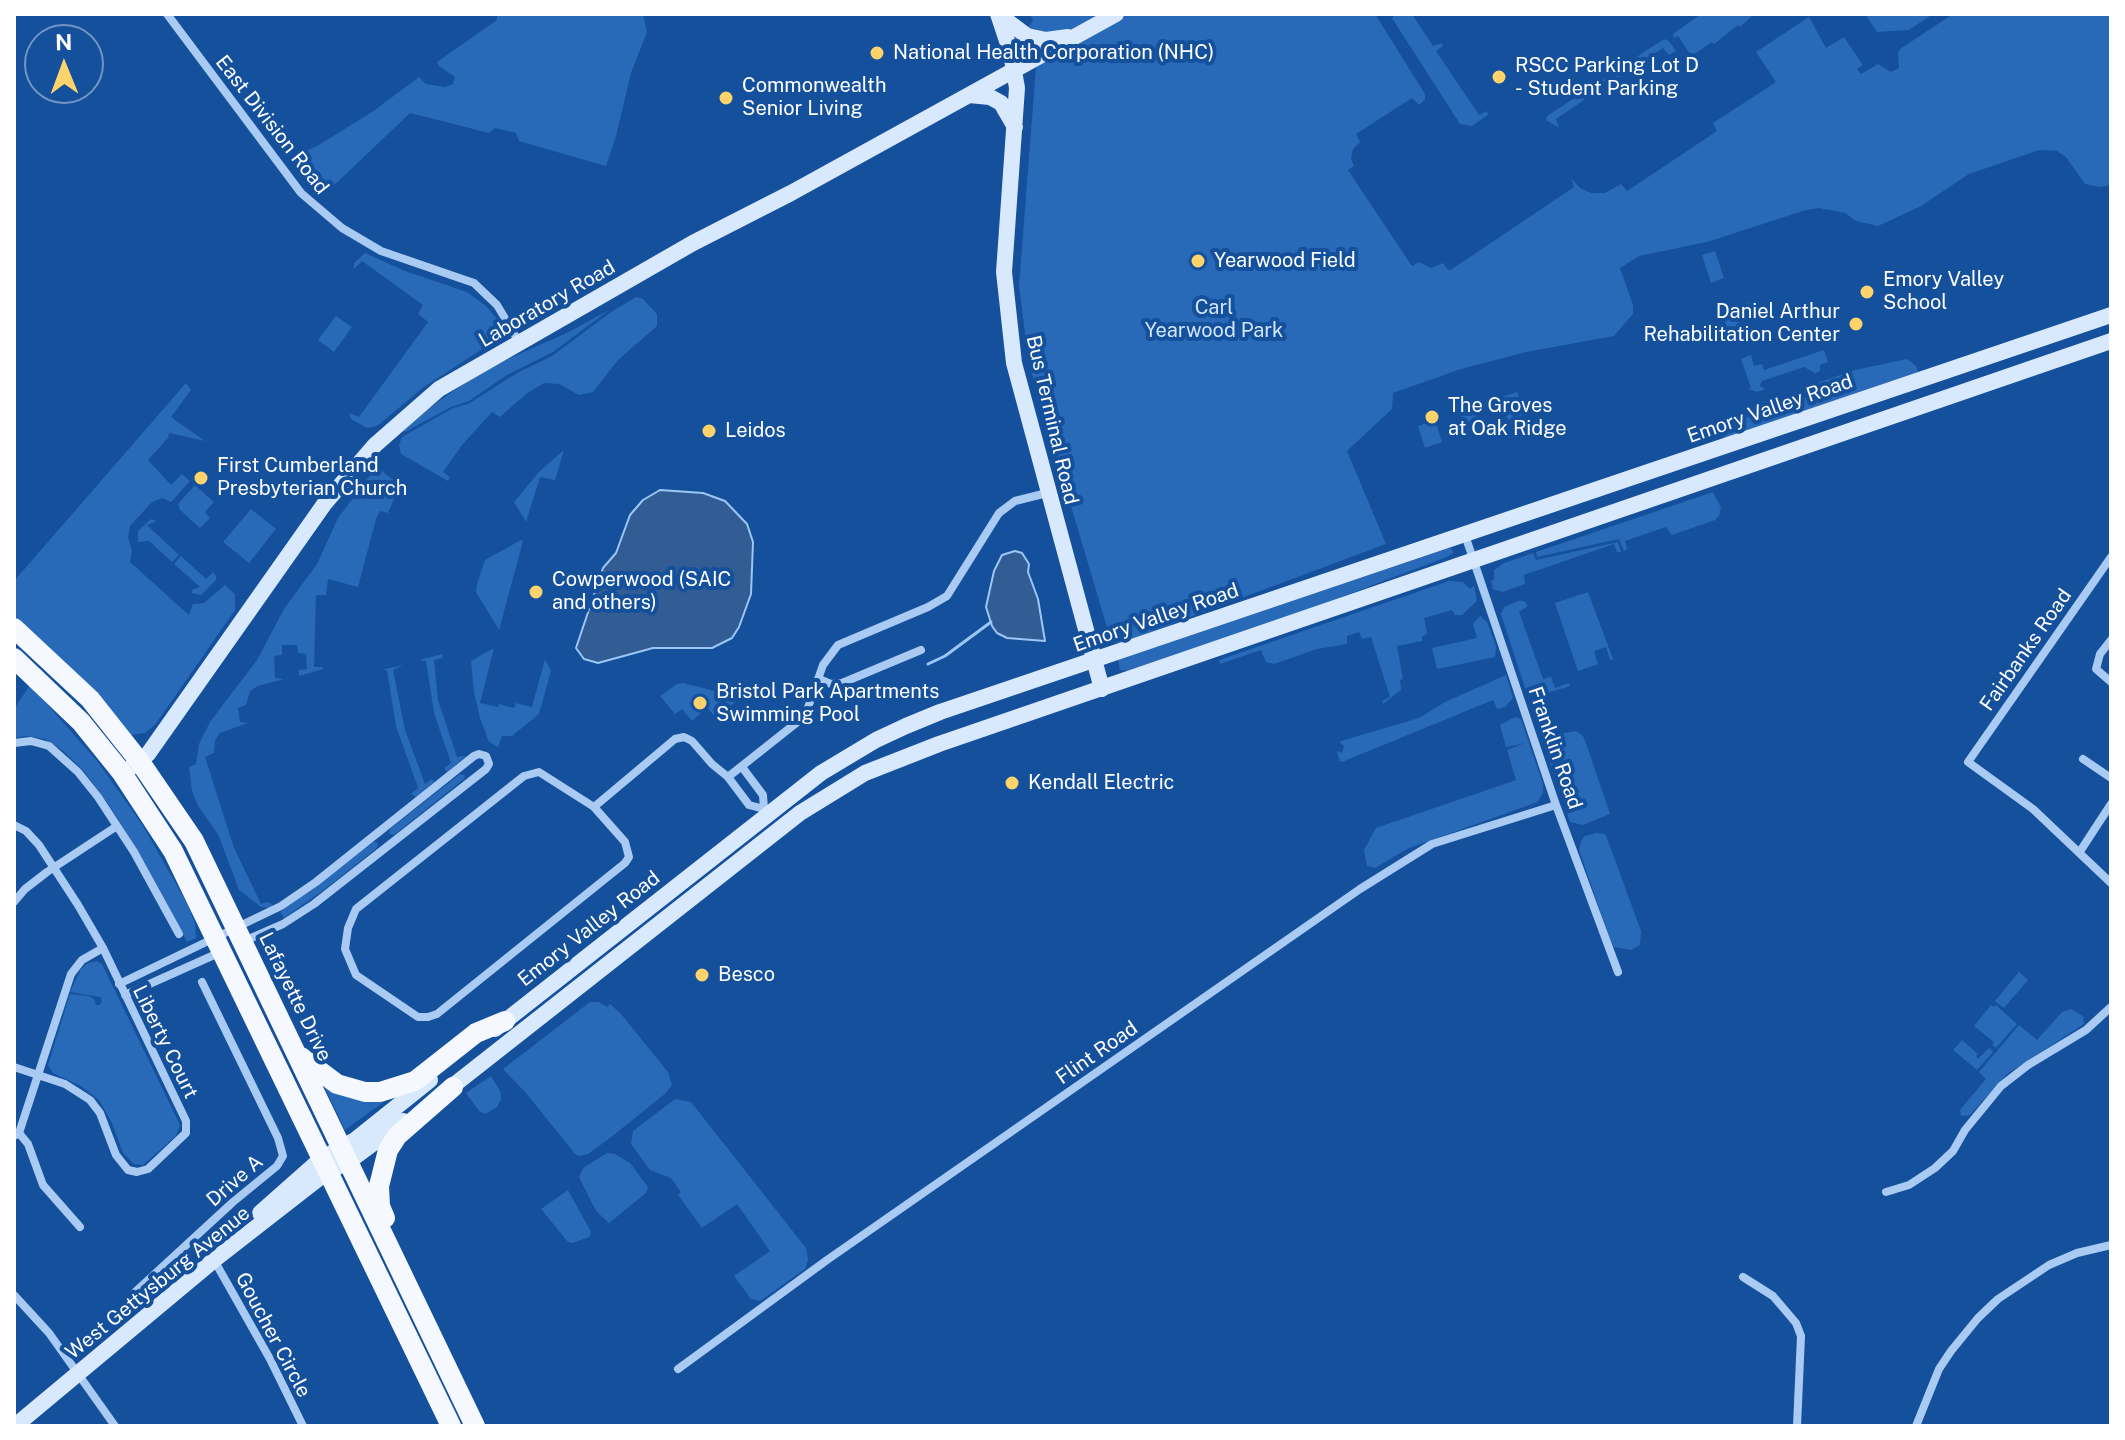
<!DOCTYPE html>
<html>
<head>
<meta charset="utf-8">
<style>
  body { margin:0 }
  #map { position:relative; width:2125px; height:1440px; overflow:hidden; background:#14509b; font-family:"Public Sans",sans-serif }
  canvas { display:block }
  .frame { position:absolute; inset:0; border:16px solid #fff; pointer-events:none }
  .north { position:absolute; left:24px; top:24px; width:80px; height:80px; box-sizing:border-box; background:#14509b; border:2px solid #7296c3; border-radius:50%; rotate:359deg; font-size:22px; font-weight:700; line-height:32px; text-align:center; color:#fff }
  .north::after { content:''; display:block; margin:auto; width:28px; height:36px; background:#ffd36b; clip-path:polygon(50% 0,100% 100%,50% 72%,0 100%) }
</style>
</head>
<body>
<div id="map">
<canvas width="2125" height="1440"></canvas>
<div class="frame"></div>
<div class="north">N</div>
</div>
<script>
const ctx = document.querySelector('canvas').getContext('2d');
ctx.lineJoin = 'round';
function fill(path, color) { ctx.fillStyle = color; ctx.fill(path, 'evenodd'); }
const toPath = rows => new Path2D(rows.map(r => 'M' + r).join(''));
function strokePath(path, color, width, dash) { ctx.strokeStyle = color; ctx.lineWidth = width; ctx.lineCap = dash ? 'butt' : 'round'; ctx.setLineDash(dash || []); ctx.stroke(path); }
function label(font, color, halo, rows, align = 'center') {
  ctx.font = font + ' "Public Sans",sans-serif'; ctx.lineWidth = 8; ctx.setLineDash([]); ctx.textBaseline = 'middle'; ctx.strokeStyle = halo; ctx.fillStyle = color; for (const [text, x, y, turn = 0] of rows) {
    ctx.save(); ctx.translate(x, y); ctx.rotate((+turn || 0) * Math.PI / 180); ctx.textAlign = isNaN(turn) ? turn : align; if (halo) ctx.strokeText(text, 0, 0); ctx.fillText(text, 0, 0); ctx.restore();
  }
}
const green = toPath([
  [497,14,643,14,647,32,631,73,616,136,606,166,519,141,516,133,495,128,489,133,410,113,326,193,309,179,294,156,317,146,372,112,419,77,426,84,445,87,453,84,455,77,439,66,437,62,497,20],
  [1030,14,1375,14,1425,94,1425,99,1419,105,1412,98,1356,134,1360,142,1353,149,1351,159,1354,166,1348,170,1412,266,1419,262,1431,268,1443,263,1448,270,1452,269,1574,187,1571,178,1580,188,1591,193,1605,193,1621,184,1627,191,1717,131,1713,123,1776,82,1756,52,1809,17,1826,48,1844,37,1863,65,1857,69,1861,74,1878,64,1891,72,1899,68,1898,54,1900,49,1953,14,2111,14,2111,185,2100,187,2085,184,2066,157,2057,151,2039,150,1969,174,1921,206,1878,226,1856,221,1845,213,1819,208,1806,210,1707,242,1639,256,1620,268,1633,305,1633,314,1614,336,1526,352,1461,369,1393,393,1392,409,1347,451,1386,544,1126,641,1115,643,1111,641,1029,364,1019,286,1036,67,1027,30,1033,20],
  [1395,14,1412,14,1433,46,1442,43,1443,46,1436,51,1479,115,1487,111,1488,115,1472,126,1460,124,1392,18],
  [1701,14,1754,14,1740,27,1738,25,1714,44,1712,42,1693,55,1696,59,1690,63,1686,57,1690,54,1678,36,1674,38,1673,34],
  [1865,14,1933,14,1909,30,1877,32],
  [1664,39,1669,41,1676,51,1669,55,1663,48,1603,88,1606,97,1599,90,1556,119,1559,128,1546,120,1547,116],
  [1715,251,1724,278,1711,283,1702,255],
  [365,253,405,271,467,292,486,306,498,320,500,328,496,340,424,387,377,426,367,428,351,419,349,413,359,417,428,322,418,314,423,305,362,261,354,269,354,263],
  [636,297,643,299,657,314,657,326,618,360,593,392,579,395,559,384,544,383,526,394,500,417,492,412,462,445,443,472,450,477,448,481,401,454,399,445,402,437,453,408,468,404,517,373,552,356,611,312],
  [1752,301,1762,304,1760,316,1757,317,1748,309,1733,314,1741,325,1728,329,1722,316,1724,310],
  [609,310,553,352,507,375,469,401,451,407,403,433,407,425,443,398,490,367,569,332],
  [336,316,352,327,334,352,318,340],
  [1824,350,1828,362,1820,365,1820,371,1815,373,1804,367,1762,381,1760,386,1765,389,1757,392,1748,389,1751,388,1741,359,1751,355,1754,366,1762,364,1764,370],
  [1907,359,1916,366,1918,372,1727,437,1719,436,1710,425,1712,419,1716,426,1755,415,1758,404,1769,400,1767,406,1771,408,1813,394,1817,383,1855,370],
  [186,383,191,390,171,417,205,441,169,433,168,438,148,460,171,485,182,474,190,481,171,502,162,498,152,502,130,526,128,538,132,550,130,562,189,615,193,604,204,603,225,585,235,594,235,610,155,725,145,733,130,735,14,616,14,581],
  [1517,392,1525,414,1508,420,1500,398],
  [1476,406,1484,428,1467,434,1459,412],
  [1435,420,1442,442,1425,448,1418,426],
  [564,450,555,480,540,477,526,522,514,502,538,473],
  [374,470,382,471,397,483,399,488,388,513,380,511,376,519,358,587,328,579,326,595,316,595,314,667,322,667,323,669,299,676,299,670,307,669,306,654,298,653,297,645,282,645,282,655,274,656,275,678,284,679,258,686,250,691,246,705,238,708,240,722,248,723,220,733,215,740,214,753,205,757,234,848,261,904,267,902,272,904,271,908,261,907,239,890,218,834,198,806,192,791,189,767,196,764,199,744,210,722,257,660,284,609,317,564,338,518],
  [195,485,214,502,205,512,210,518,200,528,180,510,178,504],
  [1713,492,1721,508,1719,516,1715,520,1672,535,1666,527,1625,541,1627,549,1624,551,1619,539,1537,557,1536,552],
  [251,509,276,529,249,563,223,542],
  [151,519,156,521,147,525,179,555,172,562,149,541,138,542,138,531],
  [521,540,523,541,499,630,476,592,477,584,485,560],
  [1618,542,1621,552,1617,552,1614,544,1524,575,1525,584,1503,592,1493,589,1491,581,1494,580,1494,570,1504,563,1533,553,1536,560],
  [1449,548,1452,549,1453,553,1447,557,1320,605,1128,671,1120,670,1118,660],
  [181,556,206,579,213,572,216,576,216,580,201,595,192,593,192,590,200,587,174,564],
  [1449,581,1463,582,1470,589,1474,586,1477,601,1462,615,1455,615,1452,610,1424,618,1427,633,1422,637,1422,641,1397,646,1403,679,1400,680,1401,690,1383,704,1382,701,1390,697,1371,637,1362,639,1359,632,1347,636,1347,644,1317,649,1274,664,1266,662,1261,650,1220,664,1219,660],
  [1588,592,1613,659,1610,660,1606,647,1594,651,1598,664,1578,671,1555,603],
  [1518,601,1524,601,1528,606,1519,612,1543,679,1551,677,1555,688,1569,683,1570,686,1544,694,1526,691,1501,614,1504,607],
  [1480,616,1487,622,1496,646,1495,657,1437,669,1432,648,1477,638,1473,624],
  [494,648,480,703,498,707,499,704,514,708,516,703,532,707,545,659,551,671,539,714,512,736,502,736,498,747,489,742,480,718,474,693,471,661],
  [443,654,442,658,434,660,438,700,457,757,466,756,447,772,444,768,451,763,434,713,426,661,419,660],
  [403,665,393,670,405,730,425,784,432,779,434,782,416,797,411,794,418,788,396,726,387,670,381,670],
  [1506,675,1513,698,1505,707,1497,709,1493,700,1342,762,1339,760,1337,751,1342,753,1344,746,1340,743,1341,741,1419,718,1445,702],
  [683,683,735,696,739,699,715,717,707,707,692,721,682,709,675,714,660,696,677,684],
  [30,685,98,762,143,826,188,905,195,924,196,938,187,942,143,860,109,805,83,770,62,750,45,739,26,736,14,738,14,709],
  [1515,717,1521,719,1543,784,1543,792,1538,802,1409,848,1375,868,1367,866,1364,850,1376,828,1516,780,1507,750,1525,743,1506,747,1500,725],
  [1576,731,1583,736,1587,746,1610,814,1583,825,1570,822,1548,757,1551,741,1559,734],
  [460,774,465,775,464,779,394,835,389,834,390,829],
  [1596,833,1605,834,1607,838,1641,931,1640,945,1631,950,1614,947,1611,942,1579,850,1581,841,1585,836],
  [374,842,378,843,377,848,325,889,284,918,280,912],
  [97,961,102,964,180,1125,176,1136,143,1165,134,1164,123,1153,112,1123,99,1100,81,1086,53,1073,48,1065,70,994,89,996,94,999,96,1005,100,1005,102,1001,100,997,70,992,81,969,88,963],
  [2019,972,2028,980,2004,1008,1995,1001],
  [590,1002,599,1002,607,1007,610,1004,621,1014,668,1072,672,1085,666,1093,610,1138,588,1154,580,1156,575,1154,526,1093,503,1069],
  [1991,1005,1994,1007,1996,1005,2017,1024,1996,1048,1992,1045,1994,1042,1974,1026],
  [2071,1009,2083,1016,2084,1024,2007,1074,1970,1115,1961,1116,1960,1110,1986,1079,1979,1072,2019,1025,2037,1040,2062,1012],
  [1962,1040,1978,1054,1976,1056,1978,1059,1989,1048,1993,1052,1977,1070,1953,1050],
  [491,1076,500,1091,501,1099,497,1107,485,1114,479,1111,466,1093],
  [324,1086,385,1101,345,1130],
  [675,1099,691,1102,806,1248,808,1260,805,1269,760,1301,751,1299,734,1276,770,1251,737,1204,702,1228,678,1195,681,1192,671,1178,650,1170,631,1144,633,1131],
  [607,1153,615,1154,630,1163,648,1187,646,1193,609,1223,596,1211,579,1177,583,1168],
  [568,1190,591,1232,589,1237,572,1243,568,1242,541,1209]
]);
const water = toPath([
  [660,490,703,493,725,501,747,524,753,542,751,594,739,627,732,638,712,648,653,648,598,663,584,659,576,648,603,568,616,553,630,515,643,500,660,490],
  [1015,551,1022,553,1029,564,1028,572,1038,599,1045,641,1007,638,997,633,992,626,986,607,994,571,1002,555,1015,551]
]);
const stream = toPath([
  [928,664,945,656,991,622]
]);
const street = toPath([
  [167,14,301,193,342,228,381,251,474,283,497,305,519,342],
  [1465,535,1556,805,1618,972],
  [2111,557,1968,762,2033,809,2111,883],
  [2111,640,2100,654,2096,669,2111,682],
  [819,679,831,684,842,683,921,650],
  [14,743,31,741,49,746,78,772,98,797,134,852,179,934],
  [2083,759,2111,778],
  [728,777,805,716,823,665,838,645,928,607,947,596,999,513,1015,501,1047,493],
  [594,807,625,842,629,857,625,863,437,1014,428,1017,418,1017,356,975,345,949,348,928,356,909,524,776,539,772,594,807,675,739,684,737,692,741,712,764,728,777,749,805,764,809,763,795,742,767],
  [14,825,26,831,39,845,78,905,103,948,186,1121,186,1133,148,1169,137,1172,128,1170,116,1155,100,1113,90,1100,65,1084,14,1067],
  [2079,853,2111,804],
  [14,902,25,889,47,872,117,826],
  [119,984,281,906,316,882,474,756,479,754,486,756,489,764,486,769,314,904,283,924,242,942],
  [125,995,223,951],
  [19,1133,28,1144,43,1185,80,1227],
  [14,1136,19,1133,71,974,82,960,103,948],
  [1886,1192,1909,1185,1935,1168,1953,1151,1965,1130,2001,1086,2028,1065,2086,1030,2111,1007],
  [214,1260,270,1359,303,1426],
  [1743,1277,1773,1296,1796,1323,1801,1336,1797,1426],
  [133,1294,233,1202,277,1166,283,1156,278,1138,202,982],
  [14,1295,49,1333,115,1426],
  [678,1369,827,1260,1360,889,1432,844,1556,805],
  [1916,1426,1939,1369,1951,1351,1978,1318,1998,1299,2049,1265,2077,1253,2111,1245]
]);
const secondary = toPath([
  [998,14,1011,53,1017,88,1004,272,1014,363,1102,689],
  [999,15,1027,36,1046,40,1068,37],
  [969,95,990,97,1001,103,1015,127],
  [130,768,148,754,325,503,375,445,439,389,693,243,791,193,1116,14],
  [495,1029,821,773,876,740,906,726,940,712,2111,315],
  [445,1092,800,813,865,773,939,744,2111,341],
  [260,1213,321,1159,355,1140,430,1080],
  [15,1426,214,1260,327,1172,348,1162,403,1121]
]);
const primary = toPath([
  [14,628,90,699,140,762,194,841,475,1426],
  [14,658,81,722,122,773,173,851,451,1426],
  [301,1057,337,1084,365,1092,380,1092,415,1081,476,1033,505,1021],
  [385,1218,380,1206,379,1186,388,1150,397,1136,453,1087]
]);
const markers = [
  [877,53,8,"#ffd36b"],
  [1499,77,8,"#ffd36b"],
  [726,98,8,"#ffd36b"],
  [1198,261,8,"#ffd36b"],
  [1867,292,8,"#ffd36b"],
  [1856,324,8,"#ffd36b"],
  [1432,417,8,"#ffd36b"],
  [709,431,8,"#ffd36b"],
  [201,478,8,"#ffd36b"],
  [536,592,8,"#ffd36b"],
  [700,703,8,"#ffd36b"],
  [1012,783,8,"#ffd36b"],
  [702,975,8,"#ffd36b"]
];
const poiNames = [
  ["National Health Corporation (NHC)",893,53],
  ["RSCC Parking Lot D",1515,66],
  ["- Student Parking",1515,89],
  ["Commonwealth",742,86],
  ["Senior Living",742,109],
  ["Yearwood Field",1214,261],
  ["Emory Valley",1883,280],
  ["School",1883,303],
  ["Daniel Arthur",1840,312,"right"],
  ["Rehabilitation Center",1840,335,"right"],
  ["The Groves",1448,406],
  ["at Oak Ridge",1448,429],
  ["Leidos",725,431],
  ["First Cumberland",217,466],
  ["Presbyterian Church",217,489],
  ["Cowperwood (SAIC",552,580],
  ["and others)",552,603],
  ["Bristol Park Apartments",716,692],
  ["Swimming Pool",716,715],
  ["Kendall Electric",1028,783],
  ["Besco",718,975]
];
const streetNames = [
  ["East Division Road",272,125,52],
  ["Laboratory Road",547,304,-30],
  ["Emory Valley Road",1770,409,-19],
  ["Bus Terminal Road",1052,420,77],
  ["Emory Valley Road",1156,618,-19],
  ["Fairbanks Road",2026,650,-55],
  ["Franklin Road",1555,748,71],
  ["Emory Valley Road",589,929,-38],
  ["Lafayette Drive",295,997,64],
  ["Liberty Court",165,1042,64],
  ["Flint Road",1097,1053,-35],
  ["Drive A",235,1181,-41],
  ["West Gettysburg Avenue",158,1283,-39],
  ["Goucher Circle",273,1335,62]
];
const parkNames = [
  ["Carl",1214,308],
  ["Yearwood Park",1214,331]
];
fill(green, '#286ab8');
fill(water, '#325d94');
strokePath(water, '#9bc6f6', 2);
strokePath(stream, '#9bc6f6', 3);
strokePath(street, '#a9cbf3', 8);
strokePath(secondary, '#d8e8fd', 16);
strokePath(primary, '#f5f9ff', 20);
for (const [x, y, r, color] of markers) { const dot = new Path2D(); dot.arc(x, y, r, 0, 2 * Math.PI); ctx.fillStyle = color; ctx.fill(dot); strokePath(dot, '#14509b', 3); }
label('20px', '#fff', '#14509b', poiNames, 'left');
label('20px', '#fff', '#14509b', streetNames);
label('20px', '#d1e5fd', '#14509b', parkNames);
</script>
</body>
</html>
